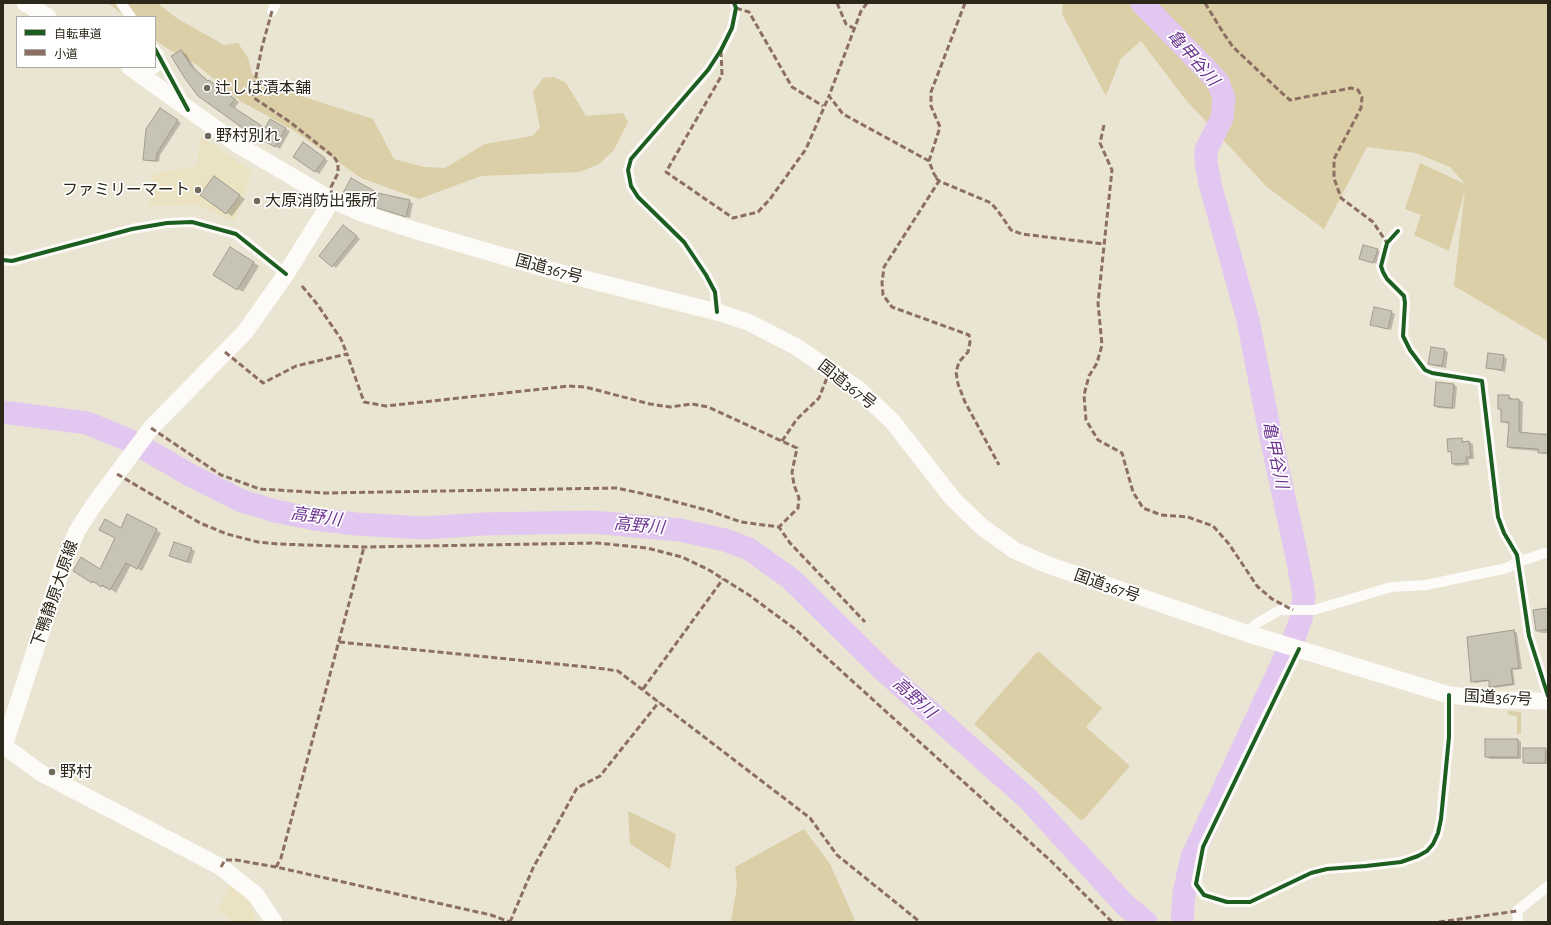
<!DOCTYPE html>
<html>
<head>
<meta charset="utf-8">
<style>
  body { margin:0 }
  #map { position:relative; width:1551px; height:925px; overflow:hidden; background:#eae4d2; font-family:"Alegreya Sans","Noto Sans JP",sans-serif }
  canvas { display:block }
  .frame { position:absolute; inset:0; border:4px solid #2b2719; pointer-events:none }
  .legend { position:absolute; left:16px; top:16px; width:140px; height:52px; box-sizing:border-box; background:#fff; border:1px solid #aaa9a3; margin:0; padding:5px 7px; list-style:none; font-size:12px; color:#2b2719 }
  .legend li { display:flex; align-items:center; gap:8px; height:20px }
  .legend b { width:20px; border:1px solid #aaa9a3 }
</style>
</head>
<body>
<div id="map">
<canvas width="1551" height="925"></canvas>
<div class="frame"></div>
<ul class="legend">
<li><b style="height:5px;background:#1b5e20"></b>自転車道</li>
<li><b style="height:5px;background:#8d6e63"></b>小道</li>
</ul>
</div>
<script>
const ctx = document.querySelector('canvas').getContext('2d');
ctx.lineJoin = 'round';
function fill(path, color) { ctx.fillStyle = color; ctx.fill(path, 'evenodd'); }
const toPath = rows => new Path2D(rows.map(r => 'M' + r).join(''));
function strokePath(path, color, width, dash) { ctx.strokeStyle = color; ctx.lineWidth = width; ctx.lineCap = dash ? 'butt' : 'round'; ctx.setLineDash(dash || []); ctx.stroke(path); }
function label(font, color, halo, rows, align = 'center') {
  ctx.font = font + ' "Alegreya Sans","Noto Sans JP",sans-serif'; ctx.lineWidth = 3.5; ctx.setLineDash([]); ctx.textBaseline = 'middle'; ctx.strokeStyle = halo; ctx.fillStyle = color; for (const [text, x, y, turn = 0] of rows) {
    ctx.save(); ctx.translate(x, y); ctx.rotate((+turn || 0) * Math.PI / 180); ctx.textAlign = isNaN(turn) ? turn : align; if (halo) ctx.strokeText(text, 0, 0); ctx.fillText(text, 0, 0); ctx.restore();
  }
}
const built = toPath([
  [200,136,252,172,234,222,198,205,149,206,153,174,197,166],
  [230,884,245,895,255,916,254,922,232,922,226,915,217,912]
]);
const green = toPath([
  [108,3,157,3,178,19,224,45,238,43,248,58,252,74,301,96,373,119,394,159,424,167,445,168,485,144,532,136,540,128,533,92,543,78,554,77,566,83,586,116,623,113,628,122,614,150,599,164,580,172,481,176,419,199,361,178,293,130,240,101,197,65,165,47,155,40,155,17,126,17],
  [1063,3,1548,3,1548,341,1454,286,1465,189,1449,251,1414,235,1421,215,1405,209,1420,163,1465,184,1450,167,1416,153,1367,147,1324,229,1267,187,1185,99,1141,41,1121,58,1106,96,1062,14],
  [1038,651,1102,708,1086,727,1130,766,1082,821,974,724],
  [1507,711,1521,712,1521,734,1517,734,1517,716,1509,715],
  [628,811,676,834,670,869,630,844],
  [804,829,830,864,855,920,852,922,731,922,737,886,735,867]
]);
const shadow = toPath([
  [181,51,186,54,196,70,209,82,214,84,239,102,234,109,266,129,271,121,290,131,280,149,245,129,198,95],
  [164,112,181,123,160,155,159,162,148,161,144,159],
  [307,146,328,161,319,174,294,157],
  [214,177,245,199,232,216,227,213],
  [378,194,413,203,410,218,372,206],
  [347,228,360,239,336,268,320,256],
  [231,249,259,266,243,292,214,275],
  [1377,250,1381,252,1377,264,1360,258],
  [1391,312,1395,314,1391,330,1372,324],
  [1444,350,1448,352,1446,368,1434,366,1430,364],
  [1503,356,1507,359,1505,372,1491,369,1487,367],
  [1454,385,1457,387,1455,409,1438,408,1435,406],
  [1508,396,1512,398,1512,400,1519,400,1523,402,1522,434,1540,435,1540,433,1548,434,1548,454,1543,454,1539,451,1512,449,1508,447,1509,424,1502,422,1502,411,1499,409],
  [1461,439,1465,442,1469,442,1473,444,1474,459,1469,459,1469,465,1456,466,1453,464,1452,453,1449,451],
  [122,529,156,530,161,533,142,571,131,565,116,593,108,587,107,589,98,584,98,585,74,571,100,570],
  [191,549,195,551,191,564,170,556],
  [1548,609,1548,633,1542,633,1537,631],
  [1514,631,1517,633,1522,669,1513,670,1515,685,1494,688,1490,686,1490,681,1475,683,1472,681],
  [1518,740,1521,742,1521,759,1490,759,1486,757],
  [1545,749,1548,751,1548,764,1528,764,1524,762]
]);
const river = toPath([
  [1142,3,1209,72,1218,82,1224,98,1222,118,1206,150,1206,162,1210,184,1248,320,1270,433,1298,562,1304,596,1301,619,1294,638,1192,857,1184,893,1182,922],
  [3,412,87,423,133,442,190,475,242,501,275,511,315,519,356,524,424,528,483,524,592,522,680,530,725,540,749,549,791,579,883,670,1028,799,1125,905,1146,922]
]);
const building = toPath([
  [181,50,191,66,208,81,209,80,235,99,230,105,265,128,270,119,286,128,275,147,244,130,244,129,198,96,184,77,171,56,181,50],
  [160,108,178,120,157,153,156,161,143,160,146,129,160,108],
  [303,142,325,158,315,172,293,157,303,142],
  [214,176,240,195,226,214,200,195,214,176],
  [351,178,378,193,410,200,406,217,368,205,343,193,351,178],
  [343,225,357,236,332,267,319,256,343,225],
  [1363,245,1378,249,1373,263,1359,259,1363,245],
  [230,247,254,262,237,290,213,275,230,247],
  [1374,307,1392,311,1388,329,1370,325,1374,307],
  [1431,347,1445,349,1442,366,1428,364,1431,347],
  [1488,353,1504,355,1502,370,1486,368,1488,353],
  [1436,382,1454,384,1452,408,1434,406,1436,382],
  [1498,395,1509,395,1509,399,1519,399,1519,432,1548,435,1548,453,1538,453,1538,449,1507,447,1509,422,1501,422,1501,409,1498,409,1498,395],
  [1462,438,1462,442,1469,441,1471,457,1466,457,1466,463,1452,464,1451,451,1448,452,1447,439,1462,438],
  [127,514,157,529,137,569,126,563,110,590,102,585,101,587,93,581,92,583,73,571,81,557,100,569,115,538,99,530,105,519,121,528,127,514],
  [174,542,192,548,187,562,169,556,174,542],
  [1548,608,1548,629,1536,631,1533,610,1548,608],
  [1514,630,1519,668,1511,669,1513,684,1489,687,1489,680,1471,682,1467,637,1514,630],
  [1485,739,1518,739,1518,757,1485,757,1485,739],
  [1523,748,1546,748,1545,763,1523,763,1523,748]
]);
const minor = toPath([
  [121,3,131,17],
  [272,11,276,3],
  [155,49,184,102],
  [140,74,147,73,156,67,159,54],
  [1398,231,1387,243,1381,266,1383,272,1387,279,1404,296,1405,303,1403,336,1410,350,1425,370,1432,373,1482,381,1498,517,1504,533,1517,555,1529,636,1548,696],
  [3,260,12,261,132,229,167,223,192,222,236,234,286,274],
  [717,312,715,292,706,275,684,242,638,197,631,186,628,170,631,159,708,70,721,50,732,28,736,8,734,3],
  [1246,633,1256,624,1280,610,1314,610,1391,587,1426,585,1507,568,1518,562,1548,552],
  [1299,649,1203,847,1196,884,1204,895,1227,902,1250,902,1311,873,1327,869,1366,866,1401,862,1418,856,1427,851,1433,844,1438,833,1441,819,1449,737,1449,695],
  [1518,922,1517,911,1548,886]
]);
const primary = toPath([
  [274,922,256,895,221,867,41,773,4,746,65,559,77,531,93,506,151,428,245,332,286,274,332,200]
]);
const trunk = toPath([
  [25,3,48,17],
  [130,67,240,146,332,200,364,214,417,231,561,273,717,312,748,322,795,346,858,389,892,421,953,499,982,527,1014,550,1048,565,1246,633,1449,695,1498,700,1548,701]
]);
const quiet = toPath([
  [837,3,846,24,855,29],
  [867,3,861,11,829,96,843,114,929,161,930,165],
  [965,3,931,92,931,106,940,127,929,161,934,174,939,181,884,267,882,283,883,295,892,307,969,335,970,342,968,352,959,362,956,372,958,384,965,402,999,465],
  [1205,3,1224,34,1233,47,1283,94,1290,100,1351,88,1358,90,1362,97,1361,108,1334,159,1334,178,1341,198,1373,222,1387,243],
  [736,8,749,12,792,87,823,106],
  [272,11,262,47,253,91,254,98,290,122,334,157,338,163,338,173,331,187,332,200],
  [721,51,722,75,666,172,733,218,758,212,770,199,806,149,829,96],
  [1104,125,1100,143,1112,170,1098,303,1102,345,1097,363,1089,376,1084,395,1086,420,1098,440,1122,453,1133,492,1143,508,1161,515,1188,517,1213,526,1229,544,1257,586,1272,599,1293,610],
  [936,178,939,181,991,203,998,211,1011,230,1022,234,1104,244],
  [302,286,317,304,341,339,347,354],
  [225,352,263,383,296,366,347,354,364,402,386,406,569,386,585,387,650,404,670,407,692,404,708,407,797,448,792,472,794,485,799,498,798,508,779,527],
  [151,428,221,475,260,489,325,493,617,488,658,497,710,511,741,522,779,527,790,543,865,622],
  [782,441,797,419,819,398,830,370],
  [117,474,200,523,227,534,258,542,278,544,364,547,597,543,647,548,682,557,709,570,749,595,795,629,1053,863,1112,922],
  [339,642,597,668,618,671,810,818,837,855,920,922],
  [643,689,723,579],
  [221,867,225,860,236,860,276,867,491,915,510,922],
  [276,867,281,858,364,547],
  [510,922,533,868,577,788,600,776,659,702],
  [1439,922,1517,911]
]);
const cycleway = toPath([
  [155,49,188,110],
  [1398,231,1387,243,1381,266,1383,272,1387,279,1404,296,1405,303,1403,336,1410,350,1425,370,1432,373,1482,381,1498,517,1504,533,1517,555,1529,636,1548,696],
  [3,260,12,261,132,229,167,223,192,222,236,234,286,274],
  [717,312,715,292,706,275,684,242,638,197,631,186,628,170,631,159,708,70,721,50,732,28,736,8,734,3],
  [1299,649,1203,847,1196,884,1204,895,1227,902,1250,902,1311,873,1327,869,1366,866,1401,862,1418,856,1427,851,1433,844,1438,833,1441,819,1449,737,1449,695]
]);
const markers = [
  [207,88,4,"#6e695a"],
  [208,136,4,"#6e695a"],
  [198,190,4,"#6e695a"],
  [257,201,4,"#6e695a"],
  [52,772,4,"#6e695a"]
];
const poiNames = [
  ["辻しば漬本舗",215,88],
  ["野村別れ",216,136],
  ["ファミリーマート",190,190,"right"],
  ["大原消防出張所",265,201],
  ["野村",60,772]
];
const streetNames = [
  ["国道367号",549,269,15],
  ["国道367号",847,385,38],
  ["国道367号",1107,586,19],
  ["下鴨静原大原線",55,594,-71],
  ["国道367号",1498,698,3]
];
const waterNames = [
  ["亀甲谷川",1193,58,49],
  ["亀甲谷川",1275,455,78],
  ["高野川",316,517,8],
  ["高野川",639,526,5],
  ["高野川",914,698,42]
];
fill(built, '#ebe2c2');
fill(green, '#dacfa7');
fill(shadow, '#0003');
strokePath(river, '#e2c8f0', 23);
fill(building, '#c8c4b5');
strokePath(building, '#a19c8e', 1);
strokePath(minor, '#fcfbf8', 10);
strokePath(primary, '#fcfbf8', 17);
strokePath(trunk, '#fcfbf8', 17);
strokePath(quiet, '#8d6e63', 3, [6, 3]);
strokePath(cycleway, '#1b5e20', 4);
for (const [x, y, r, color] of markers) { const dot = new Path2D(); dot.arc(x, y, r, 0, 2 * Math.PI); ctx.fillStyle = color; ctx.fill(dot); strokePath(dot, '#fff', 1.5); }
label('16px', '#2b2719', '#fff', poiNames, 'left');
label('16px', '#2b2719', '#fff', streetNames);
label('italic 17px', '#6d3592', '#fff', waterNames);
</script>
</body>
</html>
